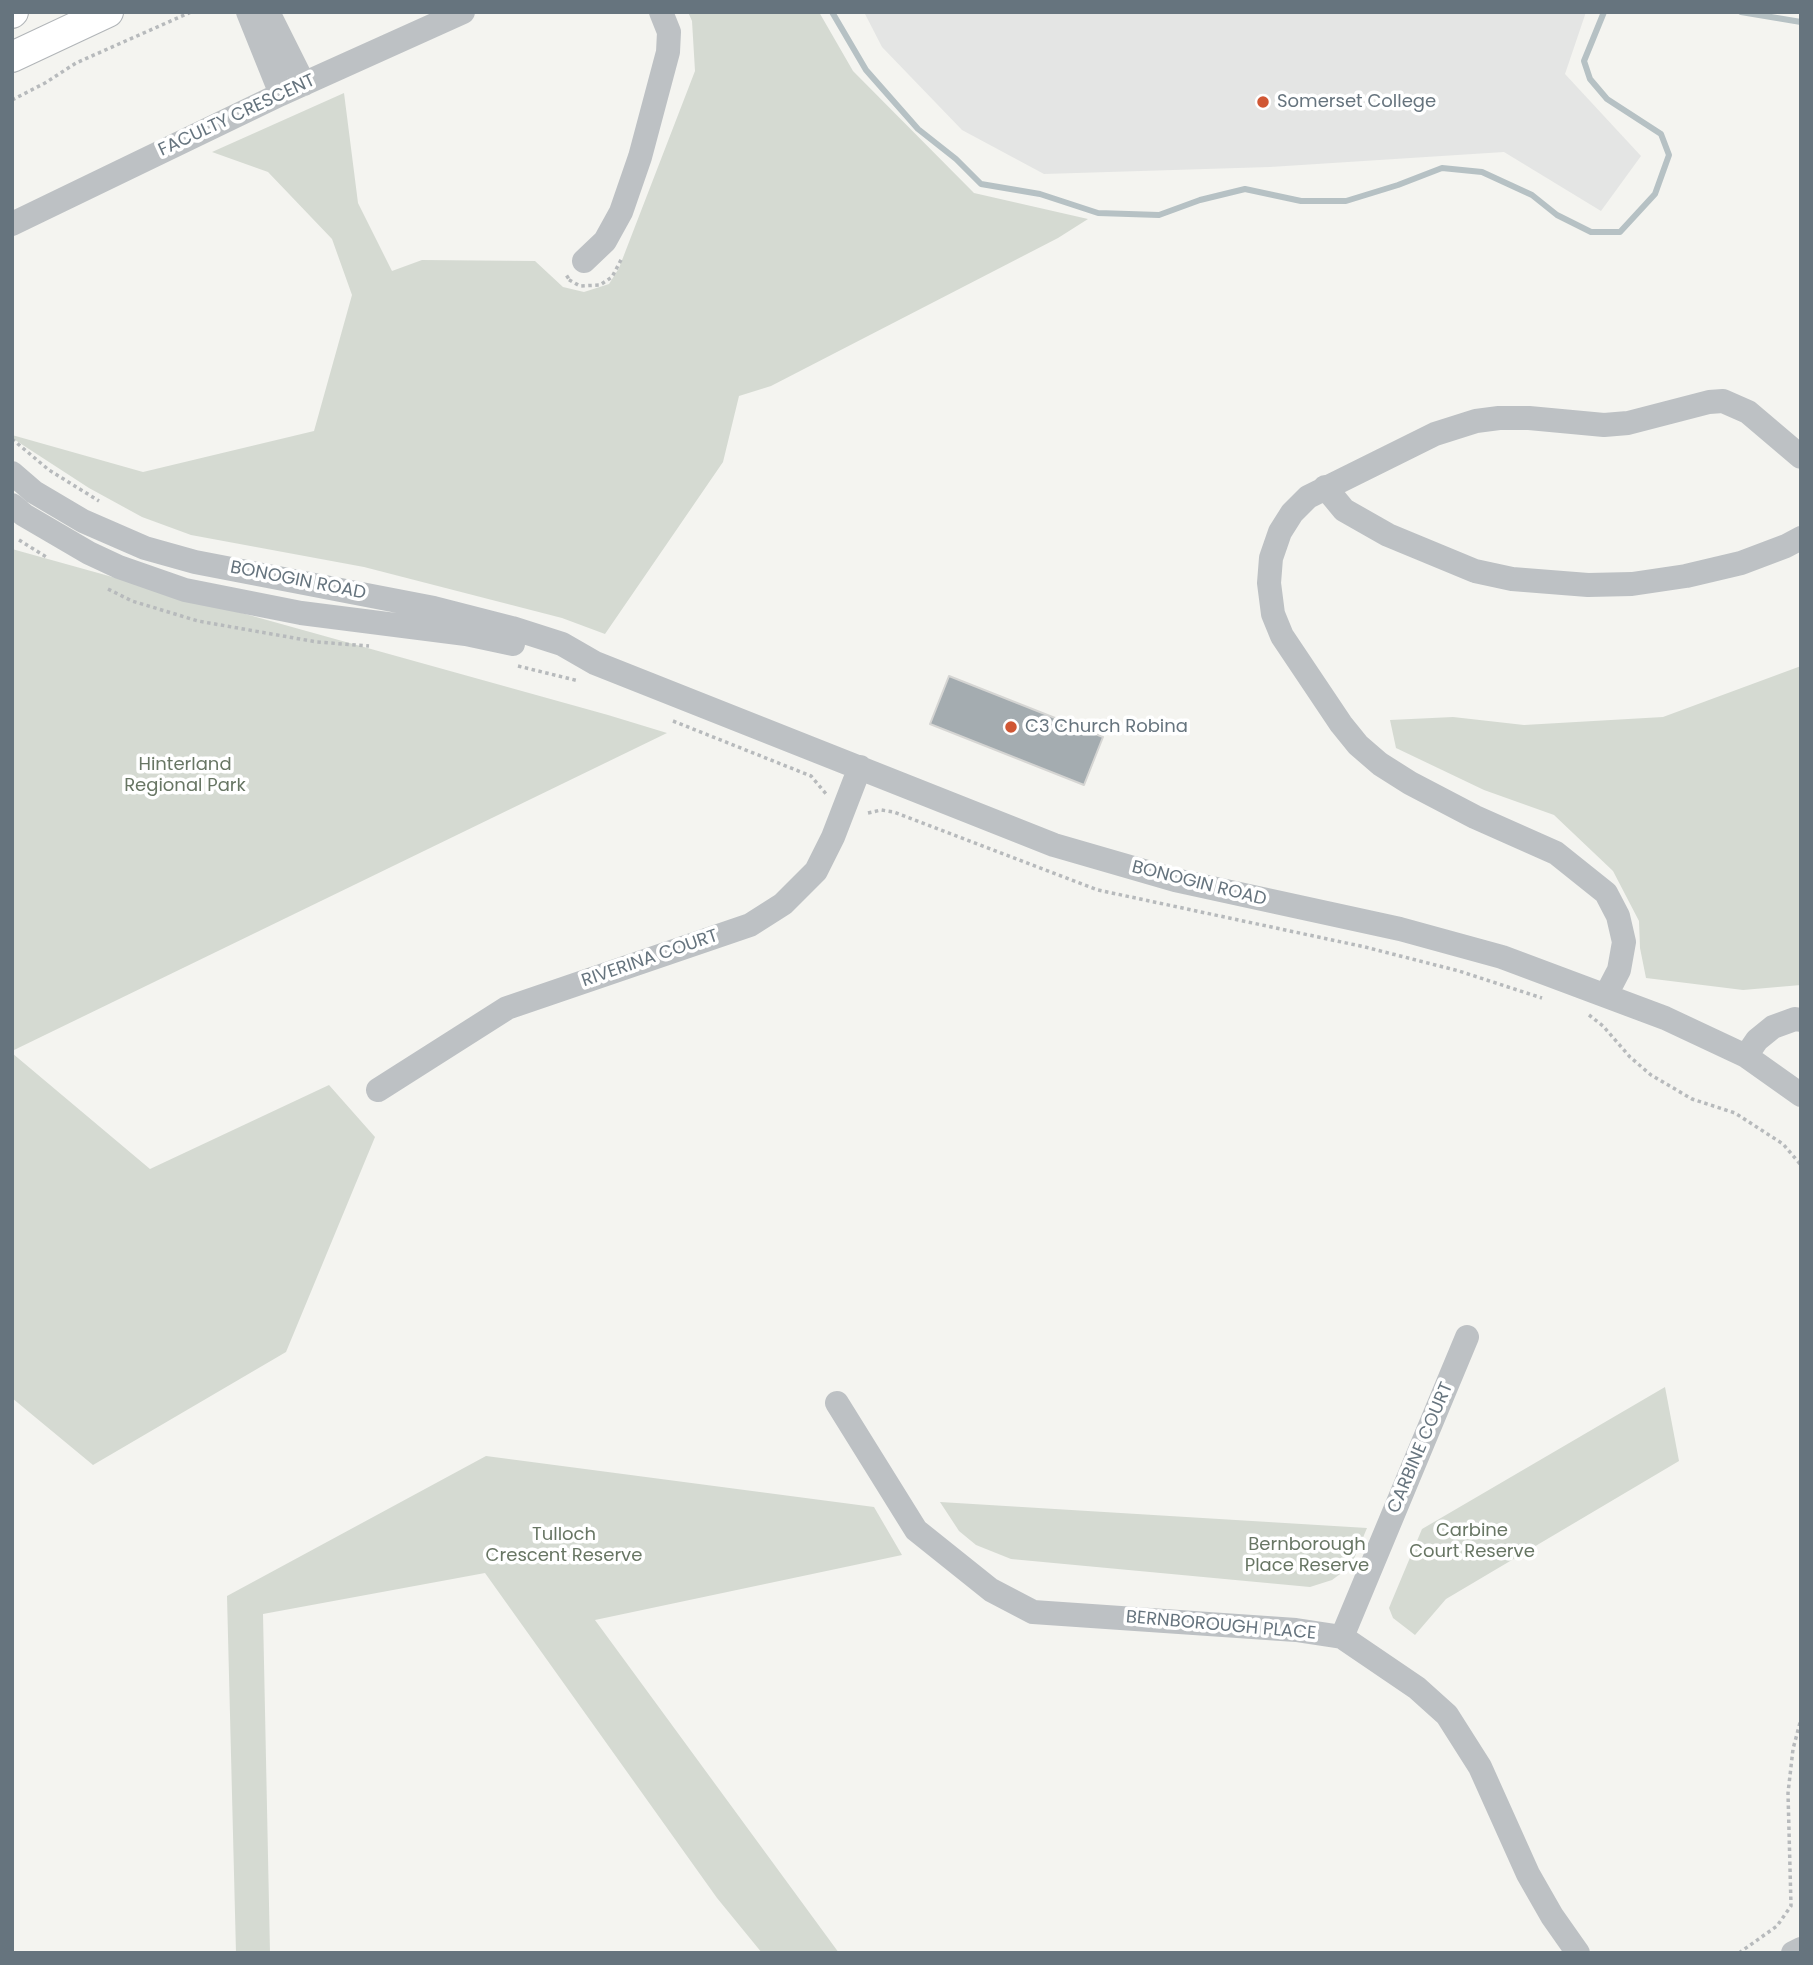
<!DOCTYPE html>
<html>
<head>
<meta charset="utf-8">
<style>
  body { margin:0 }
  #map { position:relative; width:1813px; height:1965px; overflow:hidden; background:#f4f4f0; font-family:Poppins,sans-serif }
  canvas { display:block }
  .frame { position:absolute; inset:0; border:14px solid #66747e; pointer-events:none }
</style>
</head>
<body>
<div id="map">
<canvas width="1813" height="1965"></canvas>
<div class="frame"></div>
</div>
<script>
const ctx = document.querySelector('canvas').getContext('2d');
ctx.lineJoin = 'round';
function fill(path, color) { ctx.fillStyle = color; ctx.fill(path, 'evenodd'); }
const toPath = rows => new Path2D(rows.map(r => 'M' + r).join(''));
function strokePath(path, color, width, dash) { ctx.strokeStyle = color; ctx.lineWidth = width; ctx.lineCap = dash ? 'butt' : 'round'; ctx.setLineDash(dash || []); ctx.stroke(path); }
function label(font, color, halo, rows, align = 'center') {
  ctx.font = font + ' Poppins,sans-serif'; ctx.lineWidth = 7; ctx.setLineDash([]); ctx.textBaseline = 'middle'; ctx.strokeStyle = halo; ctx.fillStyle = color; for (const [text, x, y, turn = 0] of rows) {
    ctx.save(); ctx.translate(x, y); ctx.rotate((+turn || 0) * Math.PI / 180); ctx.textAlign = isNaN(turn) ? turn : align; if (halo) ctx.strokeText(text, 0, 0); ctx.fillText(text, 0, 0); ctx.restore();
  }
}
const built = toPath([
  [864,12,1586,12,1565,74,1641,156,1601,211,1504,152,1270,167,1044,174,962,130,882,47]
]);
const green = toPath([
  [688,12,819,12,853,71,974,193,1088,219,1058,238,771,386,739,396,723,462,605,634,562,618,364,567,191,535,142,517,89,488,12,438,12,435,143,472,314,431,352,295,332,239,268,172,212,152,344,93,358,203,392,271,422,260,535,261,563,287,584,292,609,284,619,268,695,71,692,21],
  [12,549,608,715,667,733,12,1051],
  [1801,666,1801,985,1743,990,1646,978,1640,948,1639,921,1613,871,1554,815,1484,790,1396,748,1390,720,1453,717,1524,725,1663,717],
  [12,1053,150,1169,329,1085,375,1137,286,1352,93,1465,12,1398],
  [1665,1387,1679,1461,1446,1599,1415,1635,1393,1618,1389,1608,1391,1603,1422,1529],
  [486,1456,874,1507,902,1555,595,1620,839,1953,762,1953,717,1898,485,1573,263,1614,270,1953,236,1953,227,1596],
  [940,1502,1367,1528,1351,1566,1332,1580,1310,1587,1011,1559,976,1545,959,1531]
]);
const stream = toPath([
  [832,12,866,70,918,129,956,159,981,184,1040,194,1098,213,1159,215,1200,200,1245,189,1301,201,1346,201,1398,185,1442,168,1482,172,1532,195,1557,215,1591,232,1620,232,1655,194,1669,155,1661,134,1607,99,1590,79,1584,61,1604,12],
  [1741,12,1801,22]
]);
const building = toPath([
  [949,676,1103,737,1084,785,930,724,949,676]
]);
const path = toPath([
  [12,100,45,83,76,63,191,12],
  [569,276,566,278,580,286,600,285,612,277,622,258],
  [12,439,49,470,99,501],
  [19,540,48,558],
  [108,589,132,601,198,621,317,642,369,646],
  [518,666,579,681],
  [673,721,811,776,827,795],
  [868,813,881,810,894,812,1098,890,1365,947,1459,971,1542,998],
  [1589,1015,1603,1026,1630,1057,1651,1075,1692,1099,1735,1113,1783,1144,1801,1165],
  [1739,1953,1777,1926,1791,1906,1788,1793,1793,1749,1801,1719]
]);
const minor = toPath([
  [248,12,281,94],
  [268,12,304,84],
  [12,224,281,94,463,12],
  [584,261,605,241,621,212,640,157,668,52,669,32,661,12],
  [12,473,34,492,83,521,145,548,195,562,434,608,512,628,562,644,595,663,1054,845,1175,880,1400,929,1502,957,1665,1018,1746,1056,1801,1095],
  [1325,487,1344,510,1388,535,1475,571,1512,579,1588,585,1632,584,1686,576,1741,563,1786,546,1801,538],
  [12,505,24,515,89,553,119,567,185,590,301,613,466,634,513,644],
  [1606,995,1619,970,1624,942,1618,916,1606,893,1556,853,1475,817,1410,783,1380,764,1358,745,1341,724,1282,636,1273,614,1269,583,1271,558,1280,532,1292,513,1308,497,1435,434,1476,421,1499,418,1529,418,1604,425,1628,423,1709,402,1723,401,1748,412,1801,457],
  [1746,1056,1757,1040,1773,1027,1795,1019,1801,1020],
  [378,1090,507,1008,750,925,783,904,816,871,833,837,860,767],
  [837,1403,916,1530,991,1590,1033,1612,1296,1630,1342,1637,1417,1688,1447,1715,1480,1767,1528,1874,1552,1916,1578,1953],
  [1342,1637,1467,1337],
  [1793,1953,1801,1949]
]);
const major = toPath([
  [12,13,13,12],
  [12,57,108,12]
]);
const markers = [
  [1263,102,7,"#d05734"],
  [1011,727,7,"#d05734"]
];
const poiNames = [
  ["Somerset College",1277,102],
  ["C3 Church Robina",1025,727]
];
const streetNames = [
  ["FACULTY CRESCENT",237,116,-25],
  ["BONOGIN ROAD",298,581,11],
  ["BONOGIN ROAD",1199,884,14],
  ["RIVERINA COURT",650,959,-19],
  ["CARBINE COURT",1421,1448,-67],
  ["BERNBOROUGH PLACE",1221,1626,5]
];
const parkNames = [
  ["Hinterland",185,765],
  ["Regional Park",185,786],
  ["Carbine",1472,1531],
  ["Court Reserve",1472,1552],
  ["Tulloch",564,1535],
  ["Crescent Reserve",564,1556],
  ["Bernborough",1307,1545],
  ["Place Reserve",1307,1566]
];
fill(built, '#e4e5e4');
fill(green, '#d5dad2');
strokePath(stream, '#b6c1c4', 6);
fill(building, '#a4acb0');
strokePath(building, '#d5d5d3', 2);
strokePath(major, '#b1b5b8', 32);
strokePath(path, '#b7babc', 3.5, [3.5, 3.5]);
strokePath(minor, '#bdc1c4', 24);
strokePath(major, '#fff', 30);
for (const [x, y, r, color] of markers) { const dot = new Path2D(); dot.arc(x, y, r, 0, 2 * Math.PI); ctx.fillStyle = color; ctx.fill(dot); strokePath(dot, '#fff', 2.5); }
label('18px', '#66747e', '#fff', poiNames, 'left');
label('18px', '#66747e', '#fff', streetNames);
label('18px', '#687664', '#fff', parkNames);
</script>
</body>
</html>
